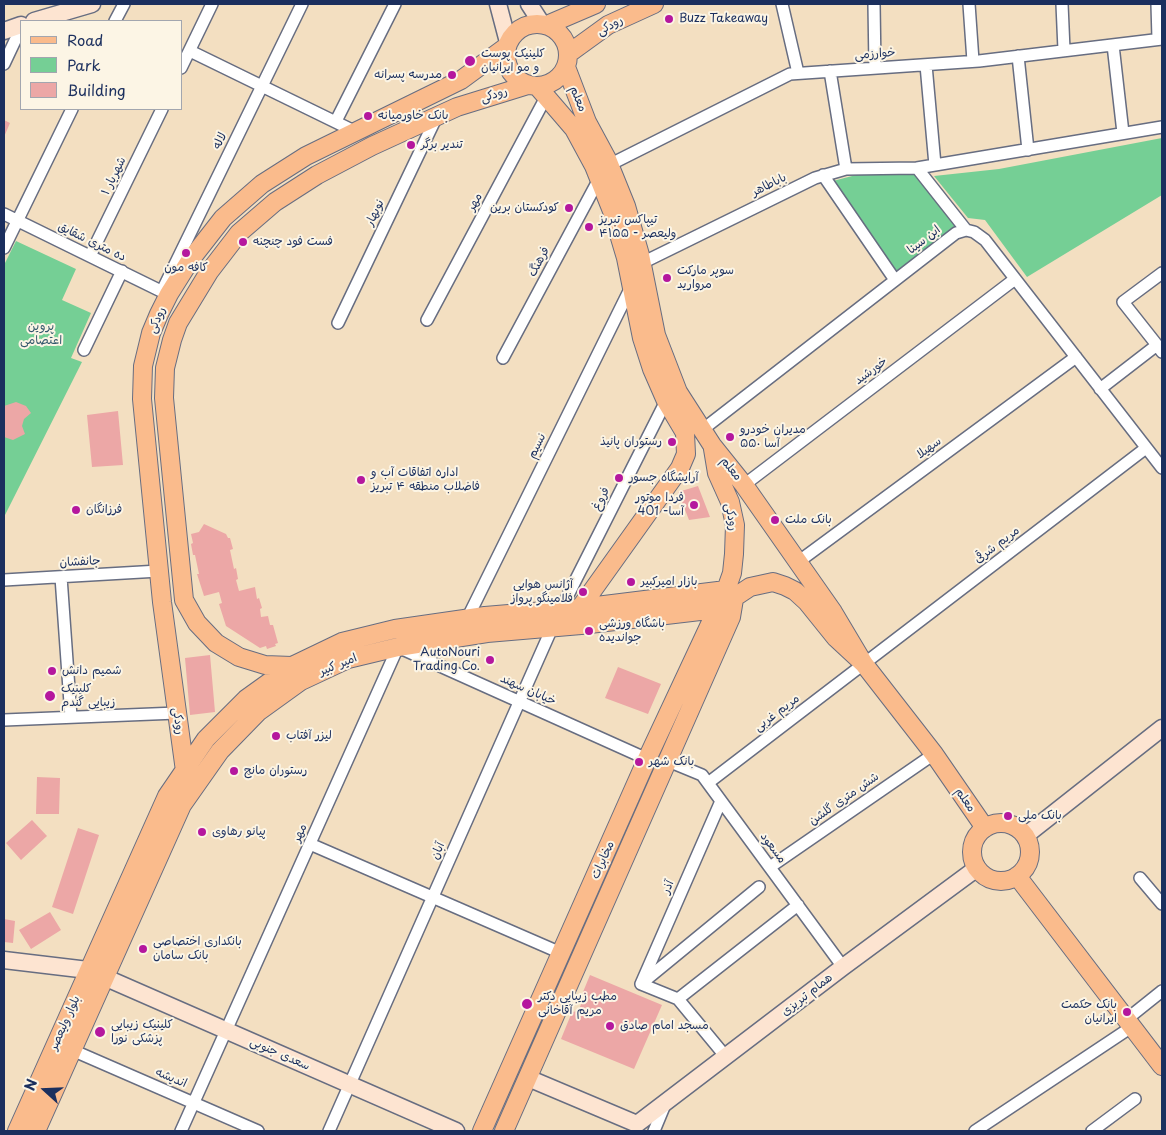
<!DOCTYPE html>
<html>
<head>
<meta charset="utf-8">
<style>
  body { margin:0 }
  #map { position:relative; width:1166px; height:1135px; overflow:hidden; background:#f3dfc1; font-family:"Playpen Sans",sans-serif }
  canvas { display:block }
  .frame { position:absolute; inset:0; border:5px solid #1b2f5e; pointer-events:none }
  .legend { position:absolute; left:20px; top:20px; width:162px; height:90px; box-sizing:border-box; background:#fcf5e5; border:1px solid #a2a6af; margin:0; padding:6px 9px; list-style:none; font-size:15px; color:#1b2f5e }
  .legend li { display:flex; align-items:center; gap:10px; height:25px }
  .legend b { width:25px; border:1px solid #a2a6af }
  .north { position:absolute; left:20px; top:1065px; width:50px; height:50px; -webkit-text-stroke:4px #fcf5e5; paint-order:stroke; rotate:290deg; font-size:14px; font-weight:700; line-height:20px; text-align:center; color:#1b2f5e }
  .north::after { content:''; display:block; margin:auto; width:18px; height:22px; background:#1b2f5e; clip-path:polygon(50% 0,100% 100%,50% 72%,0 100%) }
</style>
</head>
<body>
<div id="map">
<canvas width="1166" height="1135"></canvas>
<div class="frame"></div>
<ul class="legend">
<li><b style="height:6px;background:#fabb8c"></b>Road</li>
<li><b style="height:14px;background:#75cf95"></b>Park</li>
<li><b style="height:14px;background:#eca7a6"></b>Building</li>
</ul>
<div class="north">N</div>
</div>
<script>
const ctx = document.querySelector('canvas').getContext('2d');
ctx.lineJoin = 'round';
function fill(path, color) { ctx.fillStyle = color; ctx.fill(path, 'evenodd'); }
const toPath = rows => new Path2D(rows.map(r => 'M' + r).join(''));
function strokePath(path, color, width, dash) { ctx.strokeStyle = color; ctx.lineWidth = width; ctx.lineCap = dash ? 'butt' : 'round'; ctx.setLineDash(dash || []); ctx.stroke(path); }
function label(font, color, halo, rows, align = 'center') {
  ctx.font = font + ' "Playpen Sans","Playpen Sans Arabic",sans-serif'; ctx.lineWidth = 4; ctx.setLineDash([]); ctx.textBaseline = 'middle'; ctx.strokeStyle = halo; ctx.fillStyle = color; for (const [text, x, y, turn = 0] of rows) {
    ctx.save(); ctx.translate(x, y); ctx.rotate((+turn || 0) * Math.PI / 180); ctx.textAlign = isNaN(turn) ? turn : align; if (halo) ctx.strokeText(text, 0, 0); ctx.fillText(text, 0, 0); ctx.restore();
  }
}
const green = toPath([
  [1162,138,1162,195,1027,277,985,220,968,218,934,176,999,169],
  [917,174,955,224,954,229,896,274,833,181,856,175],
  [16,241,76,269,62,300,91,313,71,358,82,362,4,517,4,265]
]);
const building = toPath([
  [4,120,10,123,4,137],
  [16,402,26,406,31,413,24,419,22,426,25,434,13,440,4,437,4,406],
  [118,411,123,465,92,467,87,415],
  [698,486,710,517,689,520,678,492],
  [204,524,226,534,228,538,230,538,233,549,230,550,234,569,236,568,238,579,236,580,239,591,255,587,257,599,259,598,262,608,260,609,261,617,268,616,270,625,273,625,278,643,275,644,276,646,267,649,266,646,260,648,226,626,219,604,222,603,219,592,204,596,197,574,199,574,195,555,193,555,191,544,193,543,191,534,199,532],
  [210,655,215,712,190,715,185,658],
  [618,667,661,684,648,714,605,698],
  [37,777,60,778,59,814,36,814],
  [32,820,47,836,21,860,6,843],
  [78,828,99,835,73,914,52,907],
  [50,912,61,930,31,949,19,930],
  [4,919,15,921,13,943,4,942],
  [590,975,662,1005,634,1069,561,1039,572,1012,578,1011,585,996,583,992]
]);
const street = toPath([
  [782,4,798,73],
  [874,4,875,68],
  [969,4,973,61],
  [1062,4,1064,50],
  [1157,4,1158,39],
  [115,21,124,4],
  [1113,45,1123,133],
  [190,51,354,131],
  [1018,56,1028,150],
  [4,64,21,28],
  [926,65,935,165],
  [181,68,212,4],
  [830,71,846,169],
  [336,121,395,4],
  [609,165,790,74,979,61,1162,39],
  [917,168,1162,127],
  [823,175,895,280],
  [4,214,167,294],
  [4,248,72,109],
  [90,256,162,109],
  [642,263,815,178,846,169,917,168,966,230],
  [162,291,302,4],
  [427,320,546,97],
  [338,323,437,116],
  [1157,345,1123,302,1162,273],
  [84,350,122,271],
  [503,358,599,179],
  [1100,389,1157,345,1162,352],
  [702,430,956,233,966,230,974,232,985,240,1162,468],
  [744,485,1015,279],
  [798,562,1076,357],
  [61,577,71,717],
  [4,580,159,571],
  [561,609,666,401],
  [467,619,632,285],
  [400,648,647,759],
  [4,720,177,713],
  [668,761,702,775,843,967],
  [708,783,1146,448],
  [310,844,561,953],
  [770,867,934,754],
  [1140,878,1162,904],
  [642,983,759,887],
  [641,984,721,801],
  [641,984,678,999,726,1057],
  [678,999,798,905],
  [1127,1019,1162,991],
  [72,1050,258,1131],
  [181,1131,398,647],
  [329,1131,552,628],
  [654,1131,666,1102],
  [975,1131,1133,1026],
  [1092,1131,1135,1099]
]);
const secondary = toPath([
  [498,4,508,42],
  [529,4,542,24],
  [34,21,92,4],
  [4,31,21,25],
  [1025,836,1162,728],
  [4,960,88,970,456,1131],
  [528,1078,637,1124,843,967,977,868]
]);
const primary = toPath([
  '506 55a31 31 0 1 1 62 0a31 31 0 1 1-62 0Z',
  [547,25,596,4],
  [568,54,608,25,654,4],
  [566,67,587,122,607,159,626,206,640,255,656,335,678,392,712,445,744,485,833,612,864,664,934,754,985,828],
  [537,86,574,129,594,166,612,211,626,258,642,338,652,369,666,401,685,433,686,454,680,468,580,608],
  [292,666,265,665,239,657,216,643,197,623,184,600,164,398,165,368,172,340,178,323,209,272,239,233,275,202,317,175,372,146,457,107,528,85],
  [185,771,162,602,142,399,143,366,151,333,159,314,169,294,191,259,223,218,262,184,306,156,461,80,506,47],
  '972 852a29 29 0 1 1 58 0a29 29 0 1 1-58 0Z',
  [1017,876,1162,1066],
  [17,1131,167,796,206,739,246,699,292,666,342,642,395,629,485,616,580,608,726,590],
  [36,1131,182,805,220,751,258,712,301,681,348,659,398,647,487,633,581,625,717,609,750,587,773,582,785,586,795,591,807,602,836,638,864,664],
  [482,1131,647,759,726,590,732,573,734,554,735,525,730,502,717,473,713,449],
  [504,1131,731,617,734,599]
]);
const markers = [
  [669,19,5,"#b5179e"],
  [470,61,6,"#b5179e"],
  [452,75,5,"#b5179e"],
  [368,116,5,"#b5179e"],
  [411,145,5,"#b5179e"],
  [569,208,5,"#b5179e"],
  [589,227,5,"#b5179e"],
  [243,242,5,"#b5179e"],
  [186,253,5,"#b5179e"],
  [667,278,5,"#b5179e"],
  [730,437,5,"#b5179e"],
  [672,442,5,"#b5179e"],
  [619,478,5,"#b5179e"],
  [361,480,5,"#b5179e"],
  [694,505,5,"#b5179e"],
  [76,510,5,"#b5179e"],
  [775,520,5,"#b5179e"],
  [631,582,5,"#b5179e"],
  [583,592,5,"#b5179e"],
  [589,631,5,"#b5179e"],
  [490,660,5,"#b5179e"],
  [52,671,5,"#b5179e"],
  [50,696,6,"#b5179e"],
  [276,736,5,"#b5179e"],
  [639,762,5,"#b5179e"],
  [234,771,5,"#b5179e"],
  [1008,816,5,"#b5179e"],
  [202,832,5,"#b5179e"],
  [143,949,5,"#b5179e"],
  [527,1004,6,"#b5179e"],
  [1127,1012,5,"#b5179e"],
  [610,1026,5,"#b5179e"],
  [100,1032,6,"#b5179e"]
];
const poiNames = [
  ["Buzz Takeaway",679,19],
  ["کلینیک پوست",481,54],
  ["و مو ایرانیان",481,68],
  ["مدرسه پسرانه",442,75,"right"],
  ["بانک خاورمیانه",378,116],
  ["تندیر برگر",421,145],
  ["کودکستان برین",559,208,"right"],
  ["تیپاکس تبریز",599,220],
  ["ولیعصر - ۴۱۵۵",599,234],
  ["فست فود چنچنه",253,242],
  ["کافه مون",186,268,"center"],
  ["سوپر مارکت",677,271],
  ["مروارید",677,285],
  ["مدیران خودرو",740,430],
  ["۵۵۰ آسا",740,444],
  ["رستوران پانیذ",662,442,"right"],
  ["اداره اتفاقات آب و",371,473],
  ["فاضلاب منطقه ۴ تبریز",371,487],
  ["آرایشگاه جسور",629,478],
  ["فردا موتور",684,498,"right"],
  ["401 -آسا",684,512,"right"],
  ["فرزانگان",86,510],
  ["بانک ملت",785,520],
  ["بازار امیرکبیر",641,582],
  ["آژانس هوایی",573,585,"right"],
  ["فلامینگو پرواز",573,599,"right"],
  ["باشگاه ورزشی",599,624],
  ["جواندیده",599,638],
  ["AutoNouri",480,653,"right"],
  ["Trading Co.",480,667,"right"],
  ["شمیم دانش",62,671],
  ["کلینیک",61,689],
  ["زیبایی گندم",61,703],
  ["لیزر آفتاب",286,736],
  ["بانک شهر",649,762],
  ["رستوران مانچ",244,771],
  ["بانک ملی",1018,816],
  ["پیانو رهاوی",212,832],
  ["بانکداری اختصاصی",153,942],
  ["بانک سامان",153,956],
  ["مطب زیبایی دکتر",538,997],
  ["مریم آقاخانی",538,1011],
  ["بانک حکمت",1117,1005,"right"],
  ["ایرانیان",1117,1019,"right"],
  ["کلینیک زیبایی",111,1025],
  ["پزشکی نورا",111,1039],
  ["مسجد امام صادق",620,1026]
];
const streetNames = [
  ["رودکی",610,26,-29],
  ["خوارزمی",875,54,-4],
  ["رودکى",494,95,-17],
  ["معلم",578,99,68],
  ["لاله",220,141,-64],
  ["شهریار ۱",114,176,-64],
  ["باباطاهر",769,185,-26],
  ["مهر",475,202,-62],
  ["نوبهار",375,213,-65],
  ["ابن سینا",924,240,-38],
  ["ده متری شقایق",92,242,26],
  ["فرهنگ",539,262,-62],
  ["رودکى",157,320,-67],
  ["خورشید",871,371,-37],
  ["نسیم",537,446,-64],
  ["سهیلا",929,448,-36],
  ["معلم",731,469,51],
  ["فروغ",601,499,-63],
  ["رودکی",731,517,80],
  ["مریم شرقی",997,545,-37],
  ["جانفشان",80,562,-3],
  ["امیر کبیر",338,665,-22],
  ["خیابان سهند",528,690,24],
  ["مریم غربی",777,713,-37],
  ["رودکى",178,721,82],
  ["شش متری گلشن",844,799,-35],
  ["معلم",965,800,56],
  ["مهر",300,833,-66],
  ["مسعود",773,848,53],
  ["آبان",438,851,-66],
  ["مخابرات",603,860,-66],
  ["آذر",668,887,-66],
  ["همام تبریزی",807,995,-38],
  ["بلوار ولیعصر",65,1023,-66],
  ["سعدى جنوبی",280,1054,24],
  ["اندیشه",171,1078,23]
];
const parkNames = [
  ["پروین",41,327],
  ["اعتصامى",41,341]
];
fill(green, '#75cf95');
fill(building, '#eca7a6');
strokePath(street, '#676d81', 14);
strokePath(secondary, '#676d81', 19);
strokePath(primary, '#676d81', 20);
strokePath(street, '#fff', 11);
strokePath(secondary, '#fde4d1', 16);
strokePath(primary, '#fabb8c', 18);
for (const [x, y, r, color] of markers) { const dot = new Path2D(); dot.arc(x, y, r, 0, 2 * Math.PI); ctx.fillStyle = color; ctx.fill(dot); strokePath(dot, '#fcf5e5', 2); }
label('12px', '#1b2f5e', '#fcf5e5', poiNames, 'left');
label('12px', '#1b2f5e', '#fcf5e5', streetNames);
label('12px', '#32576c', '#fcf5e5', parkNames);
</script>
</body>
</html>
